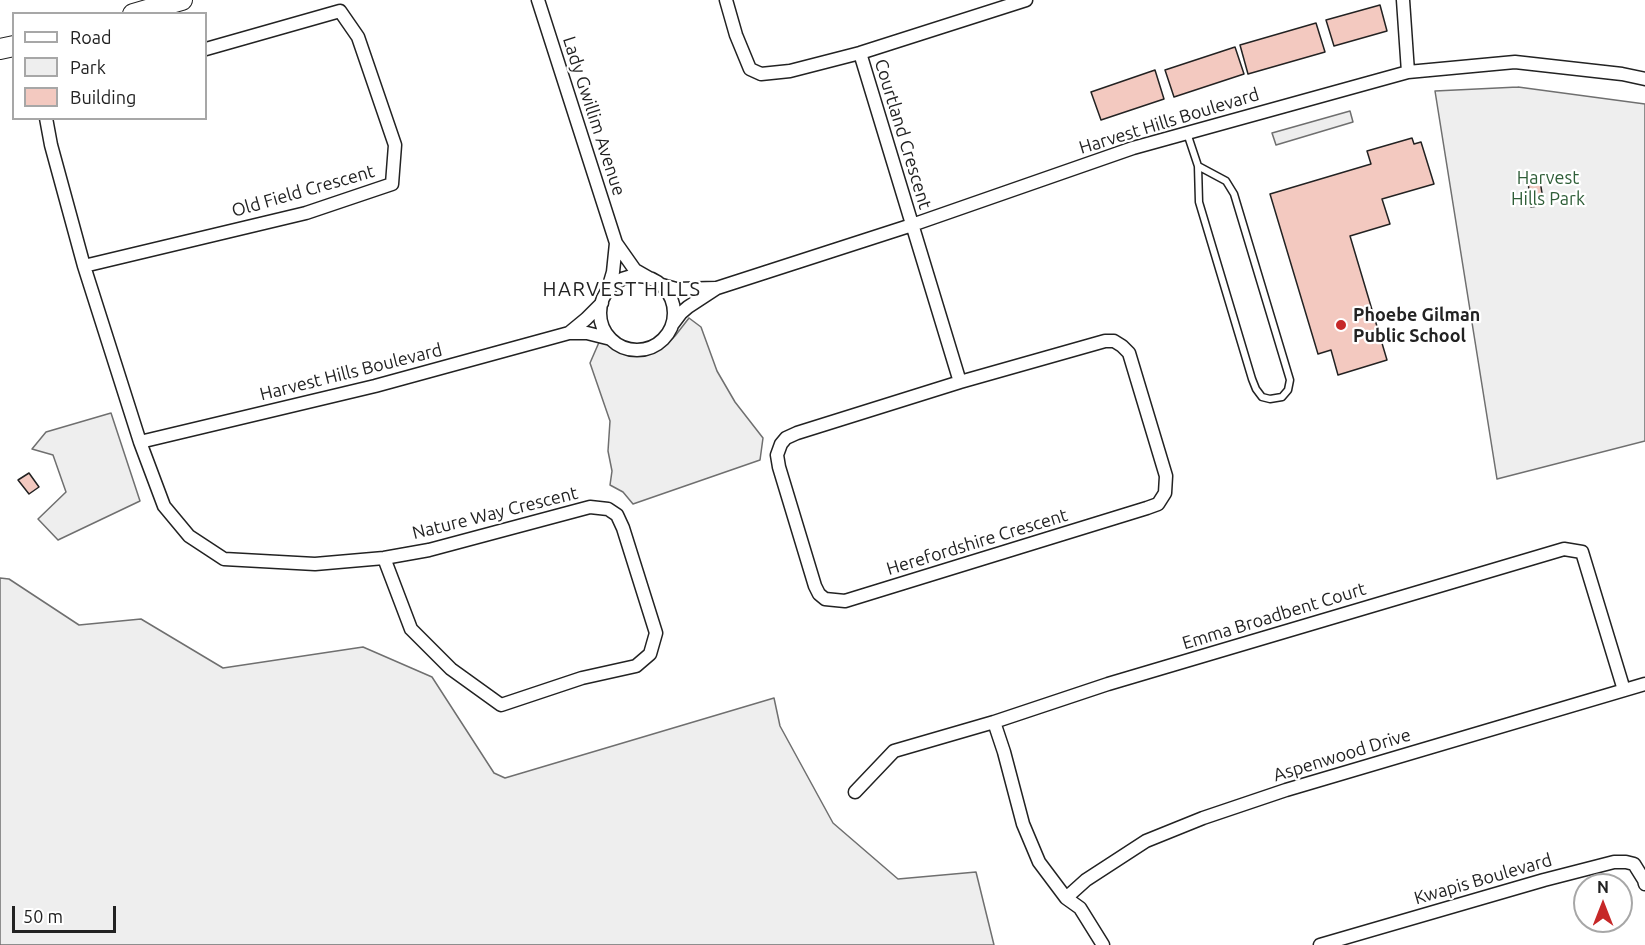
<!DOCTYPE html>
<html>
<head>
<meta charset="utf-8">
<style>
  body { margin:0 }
  #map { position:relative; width:1645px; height:945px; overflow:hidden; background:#fff; font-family:Ubuntu,sans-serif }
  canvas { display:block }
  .legend { position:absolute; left:12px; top:12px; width:195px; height:108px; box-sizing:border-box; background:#fff; border:2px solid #a7a7a7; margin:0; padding:8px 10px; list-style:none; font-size:18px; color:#222 }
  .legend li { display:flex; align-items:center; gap:12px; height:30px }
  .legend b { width:30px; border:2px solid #a7a7a7 }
  .north { position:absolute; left:1573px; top:873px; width:60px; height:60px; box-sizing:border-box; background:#fff; border:2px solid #a7a7a7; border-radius:50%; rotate:0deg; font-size:16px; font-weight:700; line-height:24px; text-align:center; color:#222 }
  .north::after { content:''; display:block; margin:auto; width:21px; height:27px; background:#c62828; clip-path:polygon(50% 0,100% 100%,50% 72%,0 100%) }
  .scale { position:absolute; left:12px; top:906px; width:104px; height:27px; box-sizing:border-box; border:3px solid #222; border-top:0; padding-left:8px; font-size:18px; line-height:21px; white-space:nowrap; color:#222; -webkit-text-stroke:4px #fff; paint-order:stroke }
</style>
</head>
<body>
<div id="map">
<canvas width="1645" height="945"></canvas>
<ul class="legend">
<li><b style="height:8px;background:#fff"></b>Road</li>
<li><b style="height:16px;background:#eee"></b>Park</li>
<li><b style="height:16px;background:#f3c9c0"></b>Building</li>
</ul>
<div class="north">N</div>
<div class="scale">50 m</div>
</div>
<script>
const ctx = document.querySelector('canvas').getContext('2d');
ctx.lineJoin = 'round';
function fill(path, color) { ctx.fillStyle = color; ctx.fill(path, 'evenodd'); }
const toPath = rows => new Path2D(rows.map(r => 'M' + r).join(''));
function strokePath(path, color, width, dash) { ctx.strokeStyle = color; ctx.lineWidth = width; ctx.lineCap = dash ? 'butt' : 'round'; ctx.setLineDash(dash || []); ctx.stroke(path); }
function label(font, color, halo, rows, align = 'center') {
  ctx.font = font + ' Ubuntu,sans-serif'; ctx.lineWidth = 4.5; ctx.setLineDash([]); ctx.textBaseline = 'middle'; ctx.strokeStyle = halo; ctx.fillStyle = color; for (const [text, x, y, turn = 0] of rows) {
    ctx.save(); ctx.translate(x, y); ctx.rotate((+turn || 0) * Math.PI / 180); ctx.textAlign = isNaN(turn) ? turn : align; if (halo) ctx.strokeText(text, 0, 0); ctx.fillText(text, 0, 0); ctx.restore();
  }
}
const green = toPath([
  [1518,87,1645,104,1645,441,1497,479,1435,91,1518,87],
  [689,318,701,327,717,371,735,402,763,438,760,460,633,504,623,492,610,485,612,471,608,451,610,421,590,363,600,340,617,350,641,356,660,349,675,336,689,318],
  [111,413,140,501,58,540,38,519,66,492,53,455,32,449,46,432,111,413],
  [0,578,9,579,79,625,141,619,223,668,363,647,432,677,494,773,505,778,774,698,780,726,833,823,898,879,976,872,994,945,0,945,0,578]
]);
const parking = toPath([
  [1350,111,1353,122,1276,145,1272,133,1350,111]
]);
const building = toPath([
  [1380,5,1387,31,1334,46,1326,20,1380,5],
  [1316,23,1325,52,1248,74,1240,45,1316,23],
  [1235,47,1244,74,1174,97,1165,70,1235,47],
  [1155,70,1164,99,1101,120,1091,92,1155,70],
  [1412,138,1414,144,1421,142,1434,184,1382,199,1390,224,1350,236,1387,360,1338,375,1331,350,1318,354,1270,194,1371,164,1367,151,1412,138],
  [1540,181,1544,205,1531,207,1528,182,1540,181],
  [29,473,39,487,29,494,18,480,29,473]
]);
const service = toPath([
  [1187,133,1198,166,1199,202,1252,379,1256,389,1262,397,1270,399,1282,397,1288,390,1290,380,1234,194,1226,181,1198,166]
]);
const minor = toPath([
  [538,0,616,243,635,270,649,278],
  [726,0,736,35,750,69,761,74,790,71,860,53,1026,0],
  [1403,0,1408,72],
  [860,53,960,382,797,433,786,438,781,444,777,455,779,467,815,586,819,594,825,599,845,601,1147,508,1158,504,1165,493,1166,476,1129,353,1122,346,1114,341,1105,341,960,382],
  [46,118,51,145,84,266,140,442,164,506,189,536,224,559,315,564,384,558,429,550,590,507,608,509,617,515,623,528,656,633,650,654,636,666,582,678,501,705,451,669,411,629,384,558],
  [84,266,306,213,392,184,395,145,358,37,340,11,206,49],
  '600 313a37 37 0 1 1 74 0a37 37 0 1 1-74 0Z',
  [662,285,676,289,716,288],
  [608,289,613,272,616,243],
  [672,325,681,313,688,307,717,288,912,225,1133,148,1408,72,1515,62,1622,74,1645,79],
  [569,333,586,319,602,303],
  [140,442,375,386,569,333,587,333,611,339],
  [994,722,1004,752,1023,824,1039,862,1066,898,1080,908,1103,945],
  [855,792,894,751,994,722,1108,684,1564,549,1582,552,1624,690],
  [1066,898,1086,880,1146,841,1203,818,1286,790,1645,684],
  [1320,945,1544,880,1614,862,1626,862,1634,864,1644,880,1645,884]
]);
const primary = toPath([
  [133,14,182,0],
  [0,49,14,46]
]);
const markers = [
  [1341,325,6,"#c62828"]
];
const streetNames = [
  ["Lady Gwillim Avenue",594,116,72],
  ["Harvest Hills Boulevard",1169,121,-17],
  ["Courtland Crescent",903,134,73],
  ["Old Field Crescent",303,191,-16],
  ["Harvest Hills Boulevard",351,372,-14],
  ["Nature Way Crescent",495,513,-14],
  ["Herefordshire Crescent",977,542,-17],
  ["Emma Broadbent Court",1274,616,-17],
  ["Aspenwood Drive",1342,755,-17],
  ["Kwapis Boulevard",1483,879,-16]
];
const parkNames = [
  ["Harvest",1548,178],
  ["Hills Park",1548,199]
];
const poiNames = [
  ["Phoebe Gilman",1353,315],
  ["Public School",1353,336]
];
const neighbourhoodNames = [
  ["HARVEST HILLS",622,289]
];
fill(green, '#eee');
strokePath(green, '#6f6f6f', 1.5);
fill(parking, '#ededed');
strokePath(parking, '#6f6f6f', 1.5);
fill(building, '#f3c9c0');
strokePath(building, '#222', 1.5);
strokePath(service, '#222', 9);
strokePath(minor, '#222', 15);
strokePath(primary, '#222', 22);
strokePath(service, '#fff', 6);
strokePath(minor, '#fff', 12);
strokePath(primary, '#fff', 20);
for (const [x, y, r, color] of markers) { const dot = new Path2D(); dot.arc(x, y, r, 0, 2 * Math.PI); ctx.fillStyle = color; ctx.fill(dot); strokePath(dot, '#fff', 2); }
label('18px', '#222', '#fff', streetNames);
label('18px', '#2f5e38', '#fff', parkNames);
label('bold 18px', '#222', '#fff', poiNames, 'left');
ctx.letterSpacing = '1.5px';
label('20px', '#222', '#fff', neighbourhoodNames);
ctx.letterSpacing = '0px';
</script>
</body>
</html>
